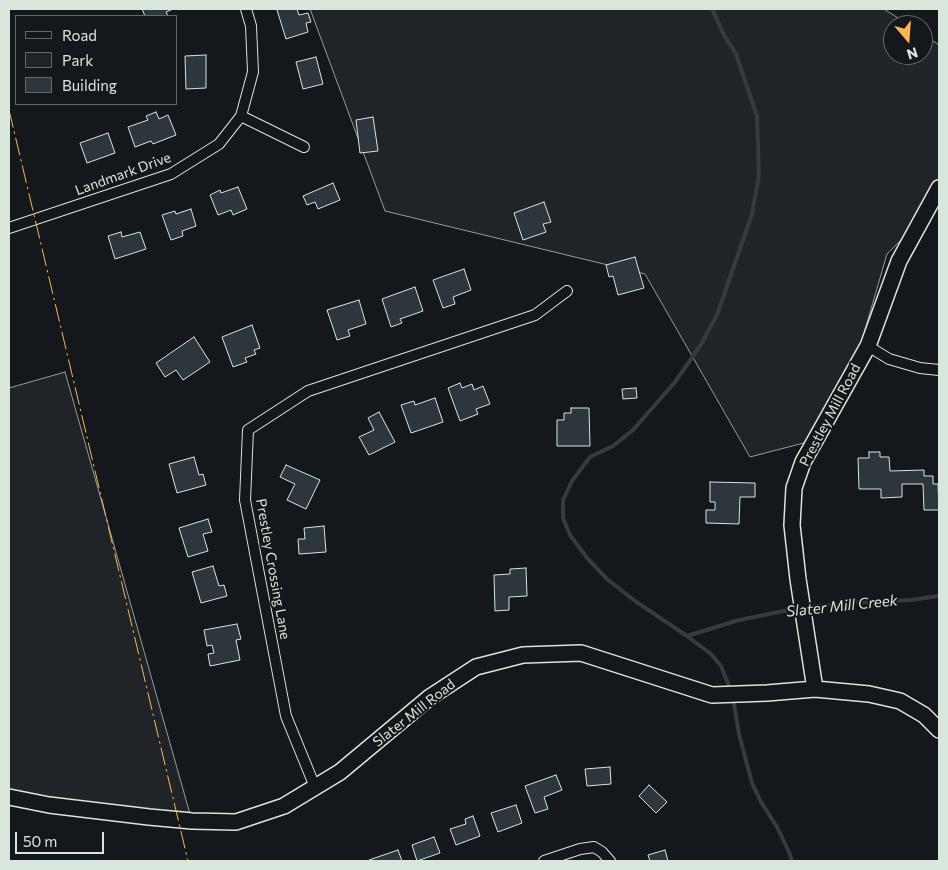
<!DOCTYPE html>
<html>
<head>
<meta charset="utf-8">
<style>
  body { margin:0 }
  #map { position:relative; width:948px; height:870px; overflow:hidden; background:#14181c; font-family:Commissioner,sans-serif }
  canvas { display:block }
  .frame { position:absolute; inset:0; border:10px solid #d8e6dc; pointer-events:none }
  .legend { position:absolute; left:15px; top:15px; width:162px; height:90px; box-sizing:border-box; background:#14181c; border:1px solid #626a69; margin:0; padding:6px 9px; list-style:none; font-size:15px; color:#d8e6dc }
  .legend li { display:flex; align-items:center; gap:10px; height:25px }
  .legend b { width:25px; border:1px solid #626a69 }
  .north { position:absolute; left:883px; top:15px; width:50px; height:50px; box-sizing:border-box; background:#14181c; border:1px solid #626a69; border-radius:50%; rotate:162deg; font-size:14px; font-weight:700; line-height:20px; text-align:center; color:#d8e6dc }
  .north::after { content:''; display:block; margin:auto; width:18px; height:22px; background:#ffb74d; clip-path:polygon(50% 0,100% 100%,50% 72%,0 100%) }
  .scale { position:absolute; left:15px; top:832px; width:89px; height:22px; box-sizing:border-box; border:2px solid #d8e6dc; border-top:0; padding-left:6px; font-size:15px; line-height:18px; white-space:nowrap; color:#d8e6dc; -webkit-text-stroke:4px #14181c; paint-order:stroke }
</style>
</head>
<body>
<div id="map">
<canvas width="948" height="870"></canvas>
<div class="frame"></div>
<ul class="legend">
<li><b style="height:6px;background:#14181c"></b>Road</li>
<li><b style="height:14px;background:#202428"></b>Park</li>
<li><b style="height:14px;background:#2c363c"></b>Building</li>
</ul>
<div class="north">N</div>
<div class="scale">50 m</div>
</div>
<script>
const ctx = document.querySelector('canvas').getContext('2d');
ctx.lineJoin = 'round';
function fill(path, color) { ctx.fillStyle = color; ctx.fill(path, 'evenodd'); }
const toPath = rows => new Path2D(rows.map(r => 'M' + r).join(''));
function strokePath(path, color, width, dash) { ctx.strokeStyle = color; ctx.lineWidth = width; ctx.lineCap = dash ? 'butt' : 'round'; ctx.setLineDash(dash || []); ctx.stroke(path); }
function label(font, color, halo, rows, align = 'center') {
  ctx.font = font + ' Commissioner,sans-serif'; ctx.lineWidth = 4; ctx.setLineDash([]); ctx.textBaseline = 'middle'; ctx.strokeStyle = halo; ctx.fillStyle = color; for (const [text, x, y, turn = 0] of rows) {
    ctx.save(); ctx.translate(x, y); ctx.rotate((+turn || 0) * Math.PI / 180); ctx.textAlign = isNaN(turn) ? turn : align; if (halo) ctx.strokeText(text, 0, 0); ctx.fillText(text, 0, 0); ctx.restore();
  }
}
const green = toPath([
  [310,9,884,9,909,25,893,25,893,55,923,55,923,34,939,45,939,193,929,212,887,254,858,354,815,440,750,457,645,274,385,211,310,9],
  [65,372,192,821,9,795,9,388,65,372]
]);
const stream = toPath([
  [712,9,724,35,736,54,757,116,759,175,752,214,717,315,700,346,675,382,633,430,613,446,590,457,572,481,563,500,563,518,570,535,588,559,607,579,635,601,687,636,711,654,721,666,731,691],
  [806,607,860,602,911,600,939,596],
  [687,636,739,620,799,608],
  [733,698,739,734,752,783,761,802,777,827,789,852,792,861]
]);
const building = toPath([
  [142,9,170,9,171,10,166,12,168,16,145,16,142,9],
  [280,9,297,9,299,15,308,13,311,22,306,23,308,32,286,39,277,10,280,9],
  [206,55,206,88,186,89,185,56,206,55],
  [316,57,323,84,303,89,296,62,316,57],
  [156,112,159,119,168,115,176,135,153,144,151,141,135,147,128,127,148,120,146,116,156,112],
  [373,117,378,151,360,153,356,120,373,117],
  [108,133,115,153,87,163,80,143,108,133],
  [333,183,340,200,318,209,315,202,307,205,303,196,333,183],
  [238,187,247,209,233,215,231,210,218,215,210,195,220,190,221,193,238,187],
  [544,202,551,222,543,224,546,232,523,240,514,213,544,202],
  [191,209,196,226,182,231,183,236,171,240,162,215,175,211,176,214,191,209],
  [121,232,122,237,140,232,146,249,115,259,108,236,121,232],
  [635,257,644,288,618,295,613,276,609,277,606,265,635,257],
  [464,269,471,290,453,297,455,304,443,308,433,280,464,269],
  [415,287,423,311,400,319,402,323,391,327,382,299,415,287],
  [359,300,366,324,348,330,350,336,337,340,327,310,359,300],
  [252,325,260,348,254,350,256,354,245,358,247,362,233,367,222,337,252,325],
  [194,337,210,362,183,380,176,370,165,377,156,363,194,337],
  [460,383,462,388,472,384,474,390,483,386,490,404,476,409,478,414,460,421,448,388,460,383],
  [636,388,637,398,623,399,622,389,636,388],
  [435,398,443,422,411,433,401,405,414,401,415,405,435,398],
  [571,408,589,408,590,446,557,446,557,420,564,420,564,413,571,413,571,408],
  [379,412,395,442,369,455,359,437,374,430,368,418,379,412],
  [869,452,880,452,880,457,889,457,890,471,924,470,924,476,933,476,933,484,938,484,939,510,924,510,923,484,902,484,902,497,881,498,881,489,859,489,858,458,869,458,869,452],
  [194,457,199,475,203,474,206,485,177,493,169,464,194,457],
  [286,465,320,480,306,509,287,500,295,484,280,477,286,465],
  [710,482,755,483,755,497,740,497,739,524,706,523,706,510,715,510,715,502,710,502,710,482],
  [208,519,212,532,203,534,208,551,188,557,179,528,208,519],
  [324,526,326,552,299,554,298,539,305,539,304,528,324,526],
  [213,566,219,586,224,585,227,596,201,603,192,572,213,566],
  [526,568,527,596,509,597,509,610,495,611,494,575,510,574,510,569,526,568],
  [237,624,241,639,236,640,240,660,210,666,208,654,214,653,212,645,207,646,204,630,237,624],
  [610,767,611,784,587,786,585,769,610,767],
  [556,775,562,790,544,797,548,809,535,813,525,786,556,775],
  [649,785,667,802,656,813,639,796,649,785],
  [516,805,522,823,498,832,491,813,516,805],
  [473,816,480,836,456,845,450,829,466,824,465,819,473,816],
  [434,837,440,853,417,861,412,845,434,837],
  [398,850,402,861,370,861,369,860,398,850],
  [665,850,668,861,650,861,648,855,665,850]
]);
const street = toPath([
  [241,116,304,147],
  [9,228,171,174,219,144,241,116,253,72,251,26,246,9],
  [868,346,889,359,920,368,939,370],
  [315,787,286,716,245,500,248,430,308,391,535,315,567,291],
  [544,861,580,849,594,847,602,852,610,861]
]);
const secondary = toPath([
  [815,689,798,579,792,525,794,488,803,462,868,346,899,261,939,188],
  [9,797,49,805,149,817,192,821,236,822,284,806,340,772,430,697,476,667,523,655,581,653,712,695,767,693,815,689,869,694,900,701,924,715,939,730]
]);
const power = toPath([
  [9,110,188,861]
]);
const streetNames = [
  ["Landmark Drive",123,174,-20],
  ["Prestley Mill Road",830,415,-62],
  ["Prestley Crossing Lane",273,569,80],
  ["Slater Mill Road",414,713,-38]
];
const waterNames = [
  ["Slater Mill Creek",842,606,-6]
];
fill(green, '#202428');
strokePath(green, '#939e99', 1);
strokePath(stream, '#363b3e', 4);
fill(building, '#2c363c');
strokePath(building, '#d8e6dc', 1);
strokePath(street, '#d8e6dc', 12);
strokePath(secondary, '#d8e6dc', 18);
strokePath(street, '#14181c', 10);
strokePath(secondary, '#14181c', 15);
strokePath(power, '#ffb74d', 1, [18, 4, 2.5, 4]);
label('14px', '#d8e6dc', '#14181c', streetNames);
label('italic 15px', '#d8e6dc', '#14181c', waterNames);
</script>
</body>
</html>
